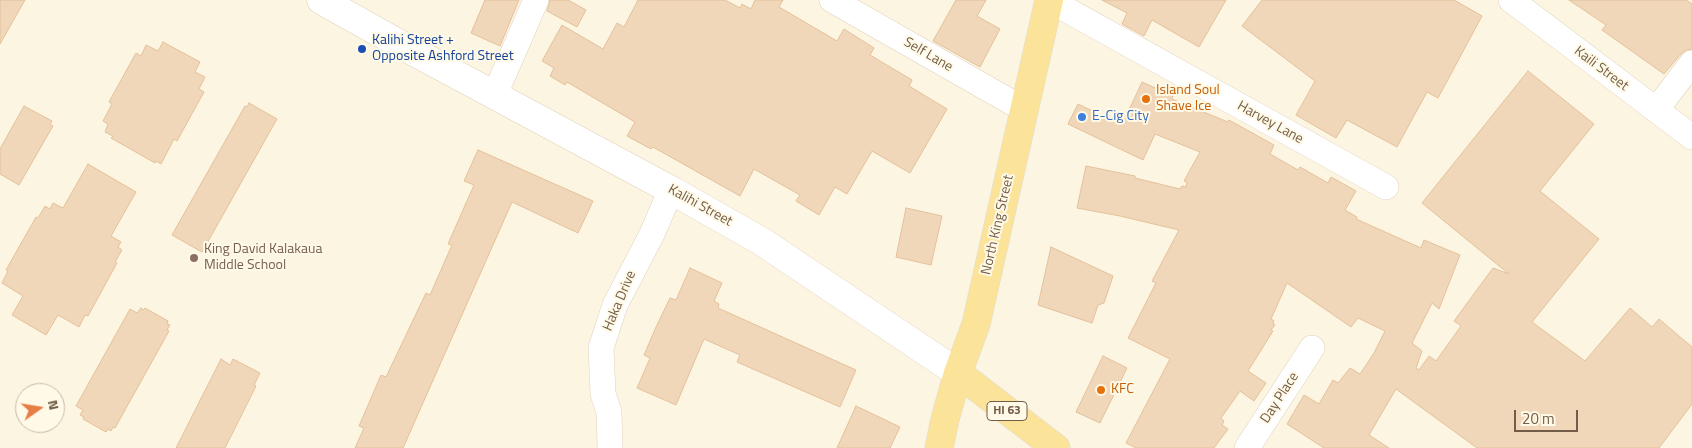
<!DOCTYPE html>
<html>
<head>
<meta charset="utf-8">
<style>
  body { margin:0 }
  #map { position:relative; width:1692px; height:448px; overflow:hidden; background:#fcf5e1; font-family:"Titillium Web",sans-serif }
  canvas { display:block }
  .north { position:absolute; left:15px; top:383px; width:50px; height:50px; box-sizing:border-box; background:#fff9e7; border:1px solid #c7bba7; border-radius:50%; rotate:77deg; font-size:14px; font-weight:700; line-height:20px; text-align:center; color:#735d48 }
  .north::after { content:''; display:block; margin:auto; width:18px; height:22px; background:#e77f45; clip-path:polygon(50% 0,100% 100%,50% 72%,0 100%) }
  .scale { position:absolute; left:1514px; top:410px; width:64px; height:22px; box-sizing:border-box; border:2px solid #735d48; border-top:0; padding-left:6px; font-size:15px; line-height:18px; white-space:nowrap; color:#735d48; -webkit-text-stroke:4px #fff9e7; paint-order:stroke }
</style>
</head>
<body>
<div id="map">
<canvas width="1692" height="448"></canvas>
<div class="north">N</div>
<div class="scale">20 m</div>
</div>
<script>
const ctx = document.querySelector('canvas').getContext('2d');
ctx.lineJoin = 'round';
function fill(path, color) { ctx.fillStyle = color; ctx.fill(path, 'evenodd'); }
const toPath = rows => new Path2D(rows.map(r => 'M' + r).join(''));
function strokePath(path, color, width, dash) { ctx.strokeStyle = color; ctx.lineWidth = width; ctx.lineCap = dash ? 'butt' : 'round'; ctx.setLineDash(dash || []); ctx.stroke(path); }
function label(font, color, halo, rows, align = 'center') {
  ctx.font = font + ' "Titillium Web",sans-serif'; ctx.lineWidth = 4; ctx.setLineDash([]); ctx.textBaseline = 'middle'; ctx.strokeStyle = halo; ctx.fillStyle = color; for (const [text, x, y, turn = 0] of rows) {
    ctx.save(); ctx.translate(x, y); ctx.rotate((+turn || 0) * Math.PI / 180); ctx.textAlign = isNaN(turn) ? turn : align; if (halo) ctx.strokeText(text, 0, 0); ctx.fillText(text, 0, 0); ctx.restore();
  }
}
const building = toPath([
  [0,0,25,0,0,44,0,0],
  [485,0,519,0,500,46,471,33,485,0],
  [550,0,568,0,586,10,577,27,547,11,550,0],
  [638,0,725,0,740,8,742,4,751,9,755,0,783,0,779,7,837,41,844,29,874,48,870,55,912,80,909,86,947,109,910,173,872,151,847,194,835,187,819,215,796,201,800,195,754,169,740,196,653,147,651,149,627,136,635,122,567,82,565,85,550,76,554,68,542,61,562,25,603,49,617,23,624,27,638,0],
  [956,0,986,0,977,16,1000,29,980,67,933,41,956,0],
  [1102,0,1226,0,1199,47,1152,20,1144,36,1122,24,1127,13,1102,0],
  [1262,0,1454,0,1482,16,1438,98,1427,92,1397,147,1347,120,1336,138,1296,115,1315,81,1242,26,1262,0],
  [1569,0,1686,0,1692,4,1692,49,1686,50,1681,54,1664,74,1602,30,1606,25,1569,0],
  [163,42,200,62,195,72,205,77,199,89,204,92,177,141,174,139,161,164,156,161,155,163,111,138,113,136,105,132,108,124,103,121,112,104,109,102,136,53,141,56,146,45,158,51,163,42],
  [1528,71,1594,124,1540,191,1599,239,1532,322,1585,361,1630,308,1652,327,1659,319,1692,347,1692,404,1659,448,1477,448,1396,389,1369,435,1389,448,1324,448,1287,424,1304,395,1319,404,1333,380,1338,383,1350,368,1360,374,1374,353,1385,331,1358,318,1351,327,1287,283,1271,319,1274,321,1273,324,1275,325,1271,330,1273,331,1248,371,1266,383,1254,401,1240,391,1221,418,1224,421,1222,425,1228,429,1214,448,1136,448,1126,443,1170,359,1128,338,1156,283,1152,281,1179,230,1120,216,1077,208,1086,166,1135,176,1135,178,1180,189,1182,186,1186,187,1187,182,1184,181,1200,152,1155,134,1143,160,1068,124,1078,104,1122,125,1142,82,1173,96,1172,99,1228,122,1229,120,1274,145,1270,154,1298,170,1300,167,1328,183,1331,177,1356,191,1345,210,1357,217,1356,219,1421,248,1424,240,1460,255,1439,309,1432,303,1412,343,1422,351,1416,368,1419,370,1429,356,1436,361,1461,326,1454,321,1493,268,1509,274,1422,203,1528,71],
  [249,103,277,119,202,252,172,235,245,106,247,107,249,103],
  [24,106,52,121,50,124,53,126,19,185,0,174,0,149,24,106],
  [478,150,593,201,578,233,512,202,403,448,355,448,364,428,359,426,381,375,386,377,426,293,430,295,452,245,448,244,474,185,464,181,478,150],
  [88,164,136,192,111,236,121,242,118,247,122,250,115,262,117,263,88,316,85,315,79,327,58,315,46,335,12,315,23,296,2,283,8,271,6,270,36,217,38,218,45,206,50,209,53,203,63,208,88,164],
  [906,208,942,216,931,265,896,257,906,208],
  [1051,247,1113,276,1104,303,1098,305,1092,323,1038,305,1051,247],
  [690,268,722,283,714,301,719,304,718,308,856,370,840,407,737,362,740,355,704,339,676,405,637,388,650,358,644,355,656,327,670,298,676,300,690,268],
  [141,308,143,310,145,308,168,321,167,324,170,325,167,330,169,331,115,428,113,427,111,431,108,429,106,432,83,419,84,417,80,415,83,410,76,406,130,309,137,313,141,308],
  [1103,356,1127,368,1100,423,1076,412,1103,356],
  [221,359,230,365,233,359,260,373,254,385,256,386,225,448,176,448,221,359],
  [856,406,900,427,890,448,837,448,856,406]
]);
const street = toPath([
  [832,0,1025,110],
  [1049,0,1386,187],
  [1511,0,1692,137],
  [495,94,536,0],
  [1656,110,1692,63],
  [610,448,609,412,603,394,601,348,615,305,652,234,671,190],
  [1247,448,1312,348]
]);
const secondary = toPath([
  [321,0,405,47,671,190,761,241,958,373]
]);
const primary = toPath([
  [958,373,1056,448],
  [939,448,945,419,958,373,976,324,1049,0]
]);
const markers = [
  [362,49,5,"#1a4fb4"],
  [1146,99,5,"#e8710a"],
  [1082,117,5,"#3f7fe0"],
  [194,258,5,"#8d6e63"],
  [1101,390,5,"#e8710a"]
];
const shields = [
  [1007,411,40]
];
const shieldNames = [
  ["HI 63",1007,411]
];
const transitNames = [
  ["Kalihi Street +",372,41],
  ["Opposite Ashford Street",372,57]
];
const streetNames = [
  ["Self Lane",928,55,30],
  ["Kaili Street",1601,69,37],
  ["Harvey Lane",1270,123,29],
  ["Kalihi Street",700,206,29],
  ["North King Street",998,225,-77],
  ["Haka Drive",620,301,-67],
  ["Day Place",1280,398,-57]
];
const foodNames = [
  ["Island Soul",1156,91],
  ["Shave Ice",1156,107],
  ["KFC",1111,390]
];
const shopNames = [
  ["E-Cig City",1092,117]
];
const educationNames = [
  ["King David Kalakaua",204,250],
  ["Middle School",204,266]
];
fill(building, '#f1d7b9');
strokePath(building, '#e4c099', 1);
strokePath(street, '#e0d2bd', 26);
strokePath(secondary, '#e2d1b8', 29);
strokePath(primary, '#e0dbd7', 29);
strokePath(street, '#fff', 25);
strokePath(secondary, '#fff', 28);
strokePath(primary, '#fbe499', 28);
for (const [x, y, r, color] of markers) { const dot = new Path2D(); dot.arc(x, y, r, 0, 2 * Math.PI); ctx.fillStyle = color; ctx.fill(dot); strokePath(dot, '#fff9e7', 2); }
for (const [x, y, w] of shields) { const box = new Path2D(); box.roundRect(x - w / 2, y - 9.5, w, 19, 4); ctx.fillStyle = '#fff9e7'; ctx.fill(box); strokePath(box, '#735d48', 1); }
label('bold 12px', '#735d48', null, shieldNames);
label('14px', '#164399', '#fff9e7', transitNames, 'left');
label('14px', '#735d48', '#fff9e7', streetNames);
label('14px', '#c56008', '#fff9e7', foodNames, 'left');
label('14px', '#366cbe', '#fff9e7', shopNames, 'left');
label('14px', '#785e54', '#fff9e7', educationNames, 'left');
</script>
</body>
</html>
